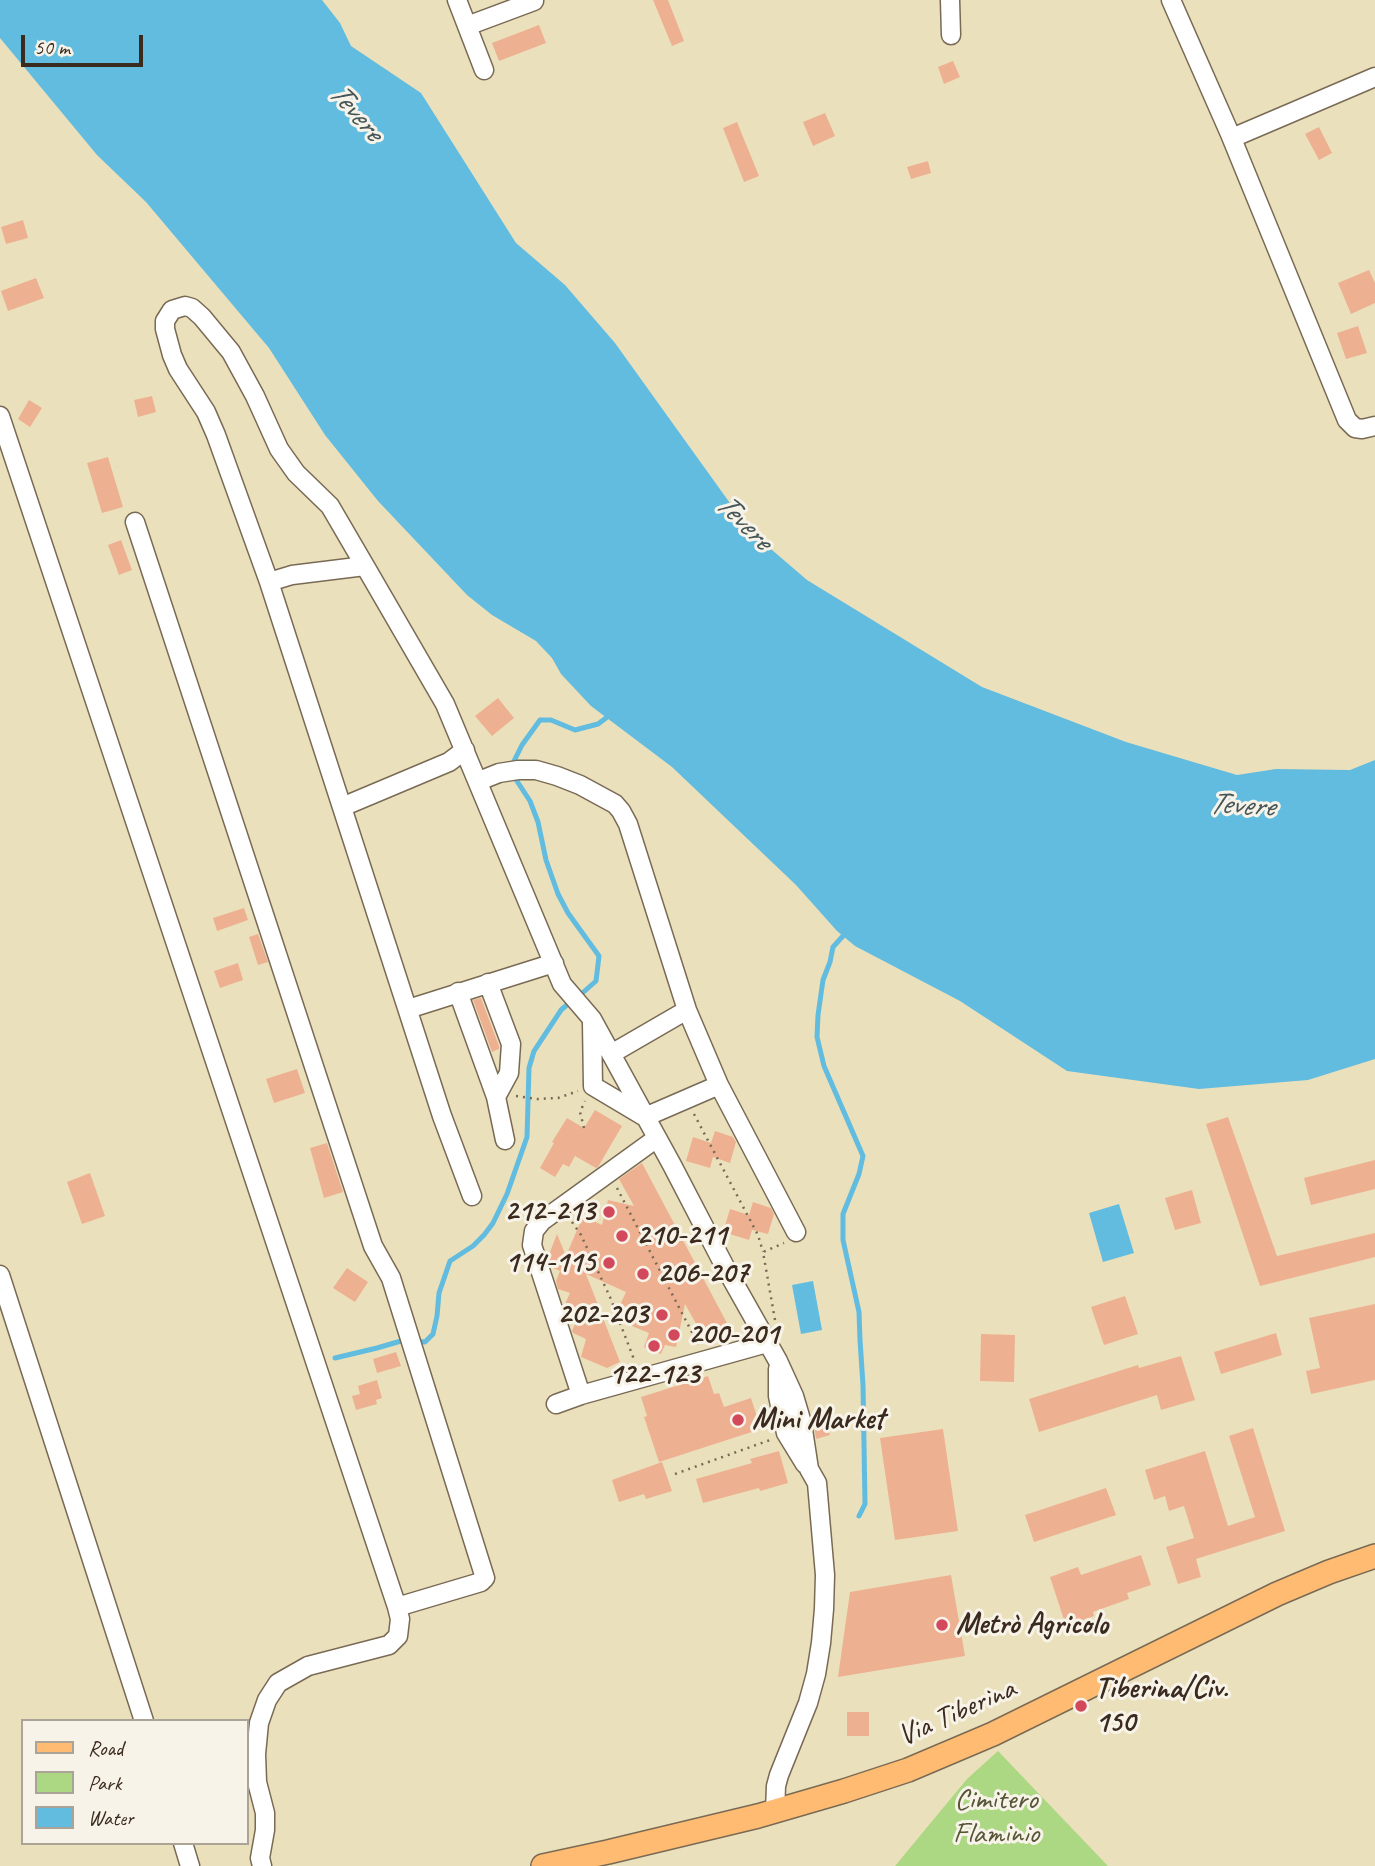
<!DOCTYPE html>
<html>
<head>
<meta charset="utf-8">
<style>
  body { margin:0 }
  #map { position:relative; width:1375px; height:1866px; overflow:hidden; background:#ebe0bc; font-family:Caveat,sans-serif }
  canvas { display:block }
  .legend { position:absolute; left:21px; top:1719px; width:228px; height:126px; box-sizing:border-box; background:#f7f3e8; border:2px solid #aca397; margin:0; padding:9px 12px; list-style:none; font-size:21px; color:#3b2a1e }
  .legend li { display:flex; align-items:center; gap:14px; height:35px }
  .legend b { width:35px; border:2px solid #aca397 }
  .scale { position:absolute; left:21px; top:35px; width:122px; height:32px; box-sizing:border-box; border:4px solid #3b2a1e; border-top:0; padding-left:9px; font-size:21px; line-height:24px; white-space:nowrap; color:#3b2a1e; -webkit-text-stroke:5px #f7f3e8; paint-order:stroke }
</style>
</head>
<body>
<div id="map">
<canvas width="1375" height="1866"></canvas>
<ul class="legend">
<li><b style="height:9px;background:#ffbb71"></b>Road</li>
<li><b style="height:19px;background:#acd783"></b>Park</li>
<li><b style="height:19px;background:#61bcdf"></b>Water</li>
</ul>
<div class="scale">50 m</div>
</div>
<script>
const ctx = document.querySelector('canvas').getContext('2d');
ctx.lineJoin = 'round';
function fill(path, color) { ctx.fillStyle = color; ctx.fill(path, 'evenodd'); }
const toPath = rows => new Path2D(rows.map(r => 'M' + r).join(''));
function strokePath(path, color, width, dash) { ctx.strokeStyle = color; ctx.lineWidth = width; ctx.lineCap = dash ? 'butt' : 'round'; ctx.setLineDash(dash || []); ctx.stroke(path); }
function label(font, color, halo, rows, align = 'center') {
  ctx.font = font + ' Caveat,sans-serif'; ctx.lineWidth = 6; ctx.setLineDash([]); ctx.textBaseline = 'middle'; ctx.strokeStyle = halo; ctx.fillStyle = color; for (const [text, x, y, turn = 0] of rows) {
    ctx.save(); ctx.translate(x, y); ctx.rotate((+turn || 0) * Math.PI / 180); ctx.textAlign = isNaN(turn) ? turn : align; if (halo) ctx.strokeText(text, 0, 0); ctx.fillText(text, 0, 0); ctx.restore();
  }
}
const green = toPath([
  [998,1751,1108,1866,895,1866,967,1779]
]);
const water = toPath([
  [0,0,322,0,340,23,351,46,421,93,516,243,565,285,615,343,750,531,807,580,982,687,1126,742,1237,775,1276,769,1350,770,1375,760,1375,1059,1308,1080,1199,1089,1067,1071,960,1001,855,946,837,931,796,885,672,767,591,706,561,674,552,658,536,641,492,615,467,595,378,501,325,435,269,348,146,202,97,155,0,38],
  [1119,1204,1134,1253,1103,1262,1089,1213],
  [813,1281,822,1330,801,1334,792,1285]
]);
const stream = toPath([
  [843,936,833,947,830,962,823,980,818,1015,817,1037,824,1066,863,1156,859,1174,843,1214,843,1240,859,1312,860,1340,863,1385,865,1504,859,1516],
  [579,996,596,981,599,956,568,913,558,894,546,860,538,822,530,801,513,775,514,761,522,745,540,720,551,720,575,730,598,724,606,718],
  [413,1341,425,1342,433,1334,437,1316,439,1293,450,1261,473,1246,484,1235,493,1223,507,1194,527,1137,529,1068,534,1051,561,1010,568,1004],
  [335,1358,377,1348,401,1341]
]);
const building = toPath([
  [653,0,668,0,684,41,672,46],
  [539,25,546,43,499,61,492,43],
  [953,61,960,77,944,84,938,67],
  [825,113,835,136,813,146,803,122],
  [737,122,759,176,744,182,723,128],
  [1319,127,1332,153,1319,160,1305,134],
  [928,161,931,173,911,179,907,167],
  [23,220,28,238,6,244,1,227],
  [1369,270,1375,283,1375,303,1351,314,1338,283],
  [36,278,44,298,8,311,1,291],
  [1358,326,1367,353,1346,359,1337,333],
  [152,396,156,412,138,417,134,400],
  [29,400,42,408,30,427,18,419],
  [108,457,123,507,102,513,87,463],
  [121,540,132,570,119,575,108,545],
  [498,698,514,718,492,736,475,716],
  [244,908,248,920,217,931,213,918],
  [258,934,268,962,258,965,249,937],
  [238,963,243,980,220,988,214,971],
  [481,998,499,1046,499,1049,492,1052,473,1000],
  [297,1069,305,1093,274,1103,266,1079],
  [595,1110,622,1126,598,1167,596,1168,575,1156,569,1167,563,1164,555,1177,540,1168,554,1143,552,1142,567,1118,584,1128],
  [1228,1117,1277,1256,1375,1233,1375,1257,1260,1286,1206,1124],
  [715,1131,733,1137,736,1142,730,1163,713,1157,710,1168,686,1161,693,1137,711,1143],
  [327,1143,343,1192,324,1198,310,1148],
  [1375,1160,1375,1189,1311,1205,1304,1178],
  [642,1163,728,1325,704,1338,685,1304,676,1347,665,1345,661,1354,644,1347,649,1333,632,1326,638,1312,620,1305,626,1292,586,1274,620,1362,607,1368,581,1357,586,1339,573,1333,572,1331,578,1317,566,1312,564,1306,570,1293,558,1289,556,1281,560,1271,551,1267,548,1257,557,1234,566,1256,583,1216,602,1225,608,1200,634,1206,619,1179],
  [90,1173,105,1216,82,1224,67,1182],
  [1192,1190,1201,1223,1175,1230,1165,1198],
  [753,1202,771,1208,774,1214,768,1234,752,1230,749,1240,723,1232,730,1209,749,1215],
  [347,1268,368,1282,355,1302,333,1288],
  [1125,1296,1138,1334,1104,1345,1091,1307],
  [1375,1304,1375,1380,1311,1394,1306,1371,1320,1368,1309,1318],
  [1276,1333,1282,1355,1221,1374,1214,1352],
  [981,1334,1015,1335,1014,1382,980,1381],
  [396,1352,401,1366,377,1373,373,1359],
  [1181,1356,1195,1400,1161,1410,1157,1395,1039,1432,1029,1399,1138,1365,1139,1368],
  [708,1376,714,1394,719,1393,724,1407,751,1398,761,1429,659,1462,644,1417,647,1416,641,1397],
  [377,1380,382,1398,376,1400,377,1404,356,1410,352,1396,360,1394,358,1386],
  [824,1415,830,1435,816,1439,813,1419],
  [1253,1428,1285,1531,1196,1559,1201,1577,1178,1584,1166,1547,1194,1538,1184,1506,1169,1511,1165,1496,1154,1500,1145,1470,1205,1451,1228,1526,1255,1517,1229,1436],
  [943,1429,958,1531,895,1540,880,1438],
  [779,1451,788,1483,760,1491,759,1488,703,1503,696,1479,752,1463,750,1459],
  [662,1462,672,1491,646,1499,644,1494,619,1502,612,1480],
  [1106,1488,1116,1515,1034,1542,1025,1515],
  [1141,1555,1151,1585,1127,1593,1129,1599,1093,1612,1094,1616,1066,1626,1050,1577,1078,1567,1081,1575],
  [951,1575,965,1656,838,1677,850,1592],
  [847,1712,869,1712,869,1736,847,1736]
]);
const path = toPath([
  [516,1096,537,1099,558,1098,578,1091],
  [694,1114,758,1235,763,1252],
  [584,1128,580,1112,585,1101],
  [617,1188,698,1344],
  [572,1222,581,1235,610,1297,635,1362],
  [775,1320,763,1252,784,1243],
  [675,1474,770,1440]
]);
const minor = toPath([
  [457,0,484,70],
  [950,0,951,35],
  [1171,0,1230,134,1347,420,1355,428,1362,429,1375,426],
  [467,26,534,1],
  [1232,138,1375,77],
  [0,416,397,1607],
  [135,522,373,1246,391,1278,485,1578,481,1582,397,1607,400,1619,398,1636,389,1645,308,1666,278,1683,267,1700,259,1723,256,1754,257,1782,265,1813,265,1830,260,1858,262,1866],
  [365,566,330,506,296,473,279,449,255,396,231,352,202,317,192,308,185,306,172,310,165,321,165,329,172,355,178,369,206,412,216,435,269,582,442,1116,472,1196],
  [269,582,292,575,365,566,445,704,562,984,592,1019,672,1165,725,1267,778,1361,794,1396,802,1423,809,1469,817,1483,825,1575,824,1609,821,1643,816,1674,808,1703,779,1775,776,1786,775,1811],
  [479,781,499,773,518,770,536,770,557,776,580,785,615,804,621,811,628,824,687,1010,719,1085,796,1232],
  [342,807,449,762,465,750],
  [488,983,511,1044,509,1073,496,1097,505,1140],
  [458,992,496,1097],
  [408,1009,554,963],
  [592,1022,593,1086,645,1117,719,1085],
  [611,1054,687,1010],
  [0,1275,144,1721],
  [778,1369,778,1396,786,1433,805,1464],
  [581,1395,532,1245,534,1231,542,1221,657,1138],
  [556,1404,581,1395,767,1343],
  [183,1843,190,1866]
]);
const major = toPath([
  [543,1866,608,1852,758,1816,844,1791,908,1770,993,1734,1277,1594,1329,1572,1375,1556]
]);
const markers = [
  [609,1212,7,"#d1495b"],
  [622,1236,7,"#d1495b"],
  [609,1263,7,"#d1495b"],
  [643,1274,7,"#d1495b"],
  [662,1315,7,"#d1495b"],
  [674,1335,7,"#d1495b"],
  [654,1346,7,"#d1495b"],
  [738,1420,7,"#d1495b"],
  [942,1625,7,"#d1495b"],
  [1081,1706,7,"#d1495b"]
];
const poiNames = [
  ["212-213",595,1212,"right"],
  ["210-211",636,1236],
  ["114-115",595,1263,"right"],
  ["206-207",657,1274],
  ["202-203",648,1315,"right"],
  ["200-201",688,1335],
  ["122-123",654,1375,"center"],
  ["Mini Market",752,1420],
  ["Metrò Agricolo",956,1625],
  ["Tiberina/Civ.",1095,1689],
  ["150",1095,1723]
];
const streetNames = [
  ["Via Tiberina",957,1713,-24]
];
const parkNames = [
  ["Cimitero",996,1800],
  ["Flaminio",996,1834]
];
const waterNames = [
  ["Tevere",355,112,49],
  ["Tevere",743,522,45],
  ["Tevere",1241,806,3]
];
fill(green, '#acd783');
fill(water, '#61bcdf');
strokePath(stream, '#61bcdf', 5);
fill(building, '#edb192');
strokePath(minor, '#796a55', 21);
strokePath(major, '#796a55', 26);
strokePath(path, '#796a55', 2.5, [2, 5]);
strokePath(minor, '#fff', 18);
strokePath(major, '#ffbb71', 23);
for (const [x, y, r, color] of markers) { const dot = new Path2D(); dot.arc(x, y, r, 0, 2 * Math.PI); ctx.fillStyle = color; ctx.fill(dot); strokePath(dot, '#f7f3e8', 2.5); }
label('bold 30px', '#3b2a1e', '#f7f3e8', poiNames, 'left');
label('30px', '#3b2a1e', '#f7f3e8', streetNames);
label('30px', '#575537', '#f7f3e8', parkNames);
label('italic 32px', '#465658', '#f7f3e8', waterNames);
</script>
</body>
</html>
